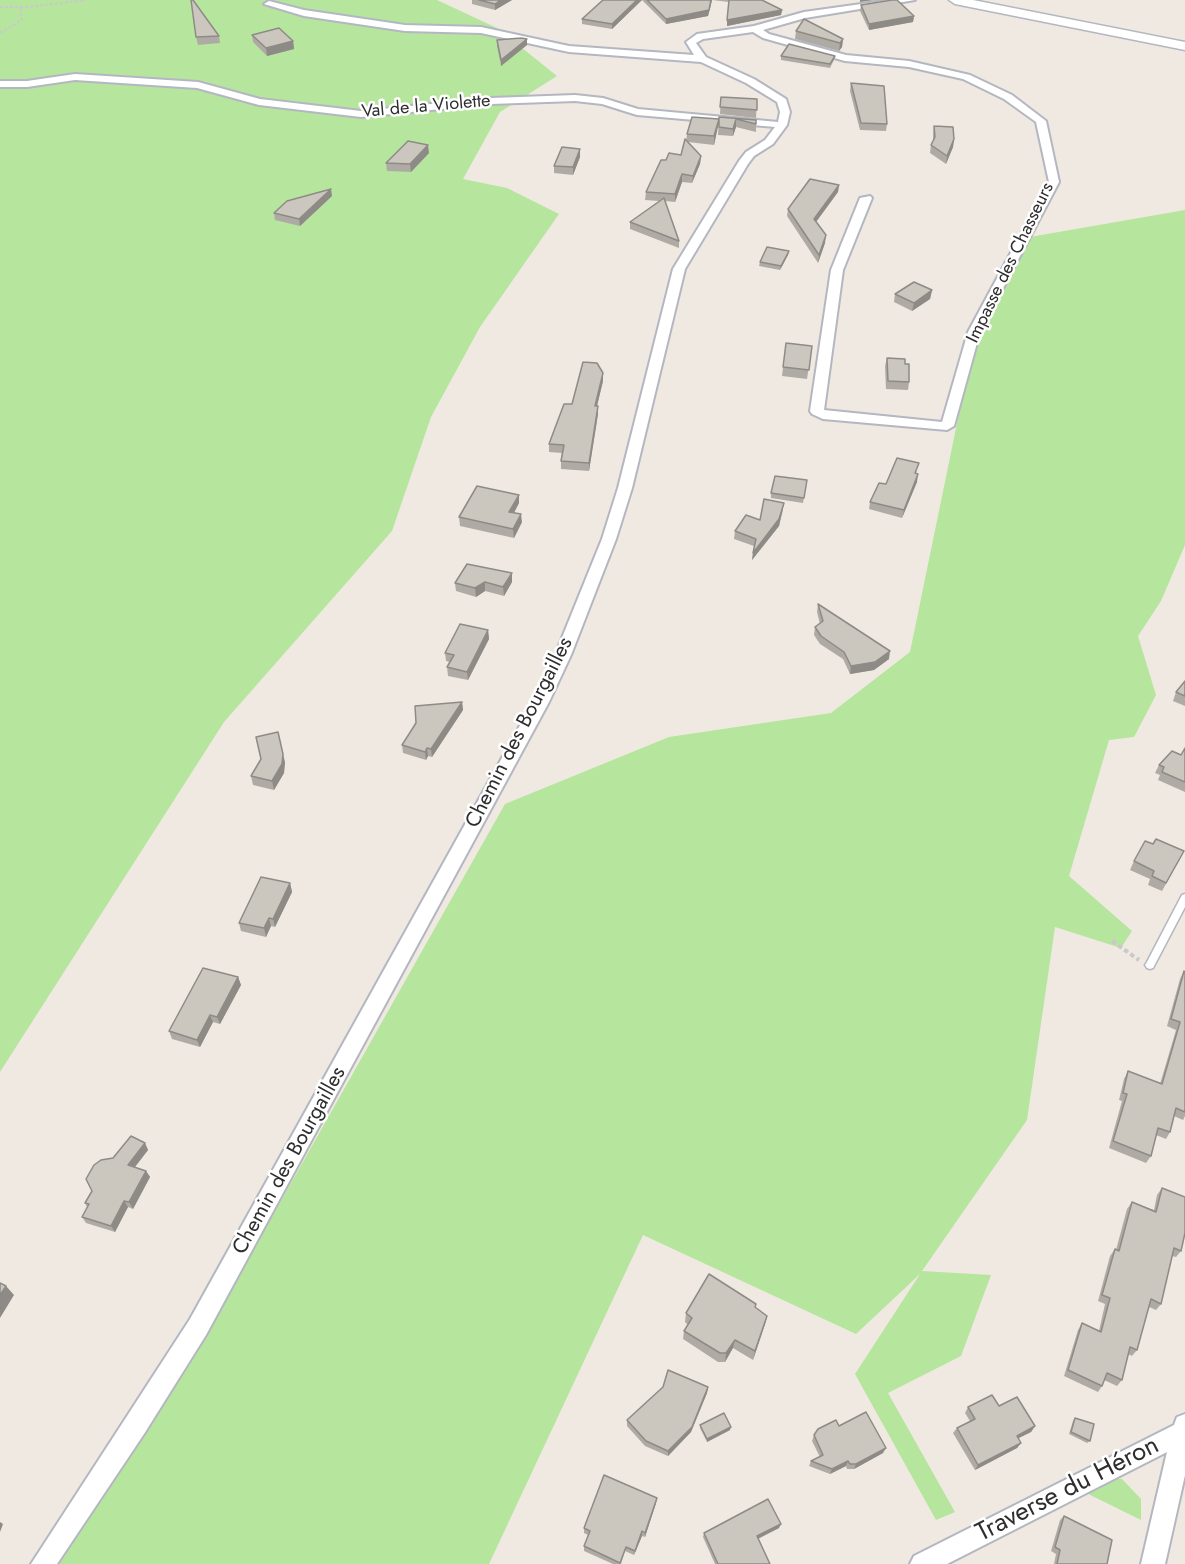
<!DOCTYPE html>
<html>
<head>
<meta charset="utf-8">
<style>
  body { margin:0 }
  canvas { display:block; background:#efe9e1 }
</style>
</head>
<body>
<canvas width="1185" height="1564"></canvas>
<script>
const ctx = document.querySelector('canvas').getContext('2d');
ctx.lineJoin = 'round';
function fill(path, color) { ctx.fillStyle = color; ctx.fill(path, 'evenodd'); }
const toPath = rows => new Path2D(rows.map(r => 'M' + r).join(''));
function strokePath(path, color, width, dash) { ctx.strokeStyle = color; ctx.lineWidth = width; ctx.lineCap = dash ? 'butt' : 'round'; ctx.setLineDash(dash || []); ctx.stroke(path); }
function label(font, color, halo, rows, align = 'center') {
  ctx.font = font + ' Jost,sans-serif'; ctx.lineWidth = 5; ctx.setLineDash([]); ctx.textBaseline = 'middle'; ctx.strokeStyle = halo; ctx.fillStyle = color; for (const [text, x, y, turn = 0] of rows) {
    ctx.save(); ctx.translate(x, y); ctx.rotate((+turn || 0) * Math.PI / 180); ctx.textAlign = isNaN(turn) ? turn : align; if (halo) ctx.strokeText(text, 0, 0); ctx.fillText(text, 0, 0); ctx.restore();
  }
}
const green = toPath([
  [0,0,437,0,497,28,557,76,500,112,463,179,507,188,559,214,480,327,431,417,392,531,224,722,0,1072],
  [1185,210,1185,545,1161,601,1138,636,1156,695,1134,737,1109,740,1069,876,1132,931,1121,948,1055,927,1027,1120,922,1271,991,1275,961,1356,888,1393,955,1512,936,1520,855,1374,920,1274,856,1334,643,1235,489,1564,49,1564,186,1369,505,804,669,737,831,713,910,652,970,360,1024,238],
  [1101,1478,1122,1479,1141,1499,1141,1520,1074,1487]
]);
const pathFar1 = toPath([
  [0,7,28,7,86,0],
  [0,33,22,20,20,7]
]);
const path = toPath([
  [1112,941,1139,960]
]);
const service = toPath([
  [1185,894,1185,907,1153,968,1150,969,1147,968,1145,965,1147,962,1182,895,1185,894]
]);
const minor = toPath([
  [890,0,915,0,805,18,763,30,769,34,846,55,909,61,970,75,1012,95,1046,121,1059,182,980,332,954,426,947,430,823,419,812,414,810,411,831,270,860,198,870,196,872,198,843,270,824,410,942,422,968,332,1049,182,1036,122,1004,99,963,79,909,67,845,61,763,38,753,32,703,39,696,43,706,57,754,79,786,99,790,112,787,125,773,144,754,156,748,164,685,269,632,488,616,539,571,655,549,702,206,1335,144,1434,57,1564,31,1564,190,1319,533,702,555,655,602,539,618,488,673,269,739,161,746,152,765,140,775,127,637,115,602,104,575,101,491,104,361,117,259,105,197,88,75,80,27,87,0,87,0,81,27,81,75,74,198,82,260,99,361,111,491,98,575,95,603,98,638,109,778,122,780,112,777,102,746,83,701,62,569,52,481,33,405,31,304,16,264,4,269,1,304,10,405,25,481,27,569,46,694,55,686,42,697,34,754,26,804,12,890,0],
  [1185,1414,1185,1475,1165,1564,1141,1564,1167,1452,947,1564,910,1564,914,1556,1174,1425,1177,1417,1185,1414]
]);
const tertiary = toPath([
  [949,0,973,0,1185,42,1185,50,955,4,949,0]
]);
const wall = toPath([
  [472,0,512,0,495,10,472,4],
  [603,0,712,0,708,16,666,24,642,0,612,29,582,24,582,19],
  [712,0,762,0,782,10,781,15,727,26,729,2],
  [861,5,914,16,913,22,869,30,860,11],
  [796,31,843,39,842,47,839,51,795,39],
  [252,35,293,41,294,49,267,56,253,42],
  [219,36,220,43,198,45,196,37],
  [527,39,527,45,501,66,497,46,497,40],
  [781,56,835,56,834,60,830,68,781,60],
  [851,83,887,124,886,131,860,130,850,91],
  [721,97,757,99,756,118,720,114],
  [719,117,756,120,756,132,736,127,733,136,718,135],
  [719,119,714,145,688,142,701,156,700,164,692,183,682,182,675,202,665,201,679,241,679,248,630,229,630,222,659,201,645,200,646,192,666,160,681,155,686,141,687,134],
  [934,126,954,139,953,147,946,164,930,153,931,145,933,141,933,134],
  [429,153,411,172,387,171,386,163],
  [580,157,573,175,554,173,554,166],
  [839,185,838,192,816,222,825,243,818,263,787,216,788,209],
  [332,196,300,226,275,220,274,213],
  [789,251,788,255,780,270,759,266,760,262],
  [932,290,930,299,912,311,894,302,895,294],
  [786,343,812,346,807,379,782,376],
  [887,358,905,364,909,382,908,390,886,389,885,366],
  [603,381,597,406,598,414,589,471,561,469,561,461,562,453,549,452,549,444,572,404],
  [917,471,916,473,917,482,902,518,869,509,870,502,886,484],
  [807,480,803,503,771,498,771,493],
  [519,503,514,513,522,522,514,538,460,526,459,517],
  [783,510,779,526,752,560,754,546,734,539,735,531],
  [512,573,512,582,504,596,485,591,476,597,456,591,455,583],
  [818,604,889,659,874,670,850,674,843,659,820,644,814,635,815,627,820,624,817,612],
  [488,630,489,639,468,680,448,676,447,667,450,662,446,661,445,653],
  [1185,681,1185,706,1173,701,1176,692],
  [462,702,463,710,432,757,428,756,426,760,403,753,402,745],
  [1185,748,1185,792,1158,780,1160,775,1155,773,1159,765,1181,755],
  [285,762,284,773,274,790,253,785,251,776],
  [1180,859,1162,891,1148,885,1150,879,1130,870,1134,861],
  [290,883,292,892,275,927,271,926,266,937,241,931,239,923],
  [1184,971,1185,972,1185,1116,1183,1120,1174,1116,1170,1132,1166,1139,1156,1135,1151,1156,1146,1163,1109,1148,1122,1101,1119,1100,1124,1079,1128,1071,1160,1084,1176,1030,1167,1026,1180,979],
  [238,977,241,985,220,1024,213,1022,200,1047,172,1039,169,1031],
  [145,1143,148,1150,135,1167,146,1171,150,1177,133,1209,128,1207,115,1232,86,1223,82,1217,87,1207,85,1203,113,1158],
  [1162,1188,1181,1251,1176,1257,1172,1256,1161,1304,1156,1310,1149,1307,1137,1350,1132,1356,1128,1354,1122,1380,1117,1386,1104,1380,1102,1386,1098,1392,1064,1376,1078,1330,1082,1323,1099,1331,1105,1304,1098,1301,1110,1256,1115,1249,1116,1250,1127,1209,1132,1202,1154,1210,1157,1195],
  [756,1304,756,1308,767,1316,765,1324,753,1360,733,1348,725,1362,718,1362,683,1339,684,1331,688,1325,685,1322,686,1313],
  [708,1387,707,1393,691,1432,668,1456,645,1446,627,1426,627,1420],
  [999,1406,1035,1426,1031,1432,1018,1438,1021,1443,1017,1448,975,1470,953,1433,957,1428,970,1421,965,1413,968,1407],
  [1075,1418,1090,1441,1087,1443,1069,1434,1073,1421],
  [700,1425,730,1430,707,1442,700,1428],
  [839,1426,883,1453,854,1469,847,1469,846,1466,830,1474,809,1466,811,1461,820,1457,812,1441,814,1435],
  [656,1503,645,1537,642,1536,634,1555,625,1551,621,1564,613,1564,584,1551,584,1546,588,1535,584,1533,584,1528],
  [1064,1516,1107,1564,1054,1564,1056,1554,1051,1551,1060,1520],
  [779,1528,758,1539,770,1564,715,1564,703,1537,704,1533]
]);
const shadedWall = toPath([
  [501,0,512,0,495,10,495,4],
  [637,0,642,0,612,29,612,24],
  [712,0,708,16,666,24,666,19],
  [860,0,874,0,860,2],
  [782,10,781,15,727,26,727,20],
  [914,16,913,22,869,30,869,24],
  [527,39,527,45,501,66,501,60],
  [843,39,842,47,839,51,840,43],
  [293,41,294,49,267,56,266,48],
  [719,119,718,127,714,145,714,136],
  [736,119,736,127,733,136,733,129],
  [954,139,953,147,946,164,947,156],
  [428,145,429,153,411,172,410,164],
  [580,149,580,157,573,175,573,167],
  [701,156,700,164,692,183,693,176],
  [682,174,682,182,675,202,675,194],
  [839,185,838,192,813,226,814,219],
  [331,189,332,196,300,226,299,219],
  [826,235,825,243,818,263,819,255],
  [789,251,788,255,780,270,781,266],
  [932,290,930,299,912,311,914,303],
  [603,373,603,381,595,414,595,406],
  [598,406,598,414,589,471,589,463],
  [918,474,917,482,902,518,904,510],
  [519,495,519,503,510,520,509,512],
  [784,503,779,526,752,560,753,553],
  [521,514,522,522,514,538,513,529],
  [512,573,512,582,504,596,503,587],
  [485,582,485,591,476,597,475,588],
  [488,630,489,639,468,680,467,672],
  [890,651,889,659,874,670,850,674,851,666],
  [462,702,463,710,432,757,431,749],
  [427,748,428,756,426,760,425,752],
  [283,754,285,762,284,773,274,790,272,781],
  [290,883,292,892,275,927,273,919],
  [269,918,271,926,266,937,264,928],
  [238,977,241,985,220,1024,217,1017],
  [210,1015,213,1022,200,1047,197,1040],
  [145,1143,148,1150,131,1172,128,1165],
  [146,1171,150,1177,133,1209,129,1202],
  [124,1201,128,1207,115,1232,111,1226],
  [6,1286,14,1295,0,1318,0,1295],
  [767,1316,765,1324,753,1360,755,1351],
  [735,1340,733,1348,725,1362,726,1353],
  [708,1387,707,1393,691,1432,668,1456,668,1451],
  [1035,1426,1031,1432,1013,1441,1017,1436],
  [731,1427,730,1430,707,1442,707,1439],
  [1021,1443,1017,1448,975,1470,978,1465],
  [886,1448,883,1453,854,1469,856,1464],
  [848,1461,846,1466,830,1474,832,1469],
  [657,1498,656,1503,645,1537,645,1533],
  [0,1522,3,1524,0,1532],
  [781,1524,779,1528,755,1540,757,1536],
  [642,1531,642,1536,634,1555,635,1551]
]);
const building = toPath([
  [191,0,193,0,219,36,196,37,191,0],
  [479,0,501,0,495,4,479,0],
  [603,0,637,0,612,24,582,19,603,0],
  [647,0,711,0,709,10,666,19,647,0],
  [729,0,762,0,782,10,727,20,729,0],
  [892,0,897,0,914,16,869,24,861,5,892,0],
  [804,19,843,39,840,43,796,31,804,19],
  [279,28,293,41,266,48,252,35,279,28],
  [521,38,527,39,501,60,497,40,521,38],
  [789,44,835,56,830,64,781,56,789,44],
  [851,83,884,86,887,124,861,123,851,83],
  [721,97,757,99,757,110,720,107,721,97],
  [692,117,719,119,714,136,687,134,692,117],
  [719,117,756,120,756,124,736,119,733,129,719,127,719,117],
  [934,126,953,127,954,139,947,156,931,145,935,137,934,126],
  [685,139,701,156,693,176,682,174,675,194,646,192,661,160,666,160,669,153,681,155,685,139],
  [408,141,428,145,410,164,386,163,408,141],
  [562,147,580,149,573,167,554,166,562,147],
  [810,179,839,185,814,219,826,235,819,255,788,209,810,179],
  [331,189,299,219,274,213,287,201,331,189],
  [664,198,679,241,630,222,664,198],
  [767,247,789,251,781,266,760,262,767,247],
  [914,282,932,290,914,303,895,294,914,282],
  [786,343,812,346,809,370,783,367,786,343],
  [887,358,905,359,905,364,909,364,909,382,888,381,887,358],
  [583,362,597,363,603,373,595,406,598,406,589,463,561,461,564,445,549,444,564,404,572,404,583,362],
  [897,458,919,463,915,473,918,474,904,510,870,502,879,483,886,484,897,458],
  [775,476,807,480,804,498,771,493,775,476],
  [477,486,519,495,509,512,521,514,513,529,459,517,477,486],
  [764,499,784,503,779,519,753,553,756,539,735,531,746,515,760,520,764,499],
  [467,564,512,573,503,587,485,582,475,588,455,583,467,564],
  [818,604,890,651,875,662,851,666,844,652,821,636,815,627,823,621,818,604],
  [460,624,488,630,467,672,447,667,454,655,445,653,460,624],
  [1185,681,1185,696,1176,692,1185,681],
  [462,702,431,749,427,748,425,752,402,745,416,723,415,706,462,702],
  [278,732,283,754,282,764,272,781,251,776,261,759,256,737,278,732],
  [1185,748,1185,782,1162,772,1164,767,1159,765,1172,751,1181,755,1185,748],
  [1156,839,1184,851,1166,883,1152,876,1154,871,1134,861,1145,841,1153,844,1156,839],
  [261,877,290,883,273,919,269,918,264,928,239,923,261,877],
  [203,968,238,977,217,1017,210,1015,197,1040,169,1031,203,968],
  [1184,971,1185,972,1185,1112,1176,1108,1170,1132,1158,1128,1151,1156,1113,1141,1127,1094,1123,1093,1128,1071,1162,1084,1180,1022,1171,1019,1184,971],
  [131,1136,145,1143,128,1165,146,1171,129,1202,124,1201,111,1226,82,1217,89,1204,85,1203,92,1191,86,1179,94,1165,101,1160,113,1158,131,1136],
  [1162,1188,1185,1197,1185,1233,1181,1251,1174,1248,1161,1304,1151,1299,1137,1350,1130,1347,1122,1380,1107,1373,1102,1386,1068,1370,1082,1323,1101,1332,1110,1298,1102,1295,1115,1249,1119,1251,1132,1202,1156,1212,1162,1188],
  [709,1274,756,1304,755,1307,767,1316,755,1351,735,1340,726,1353,720,1353,684,1331,692,1318,686,1313,709,1274],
  [0,1283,6,1286,0,1295,0,1283],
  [668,1370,708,1387,692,1427,668,1451,646,1441,627,1420,663,1387,668,1370],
  [992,1395,999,1406,1017,1397,1035,1426,1017,1436,1021,1443,978,1465,957,1428,975,1419,968,1407,992,1395],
  [866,1412,886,1448,856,1464,850,1464,848,1461,832,1469,811,1461,823,1455,814,1435,818,1429,836,1420,839,1426,866,1412],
  [724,1413,731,1427,707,1439,700,1425,724,1413],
  [1075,1418,1094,1424,1090,1441,1071,1432,1075,1418],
  [604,1475,657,1498,645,1533,642,1531,635,1551,626,1547,620,1563,584,1546,590,1531,584,1528,604,1475],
  [768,1499,781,1524,757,1536,770,1564,718,1564,704,1533,768,1499],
  [1064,1516,1112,1540,1107,1564,1057,1564,1060,1550,1055,1547,1064,1516]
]);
const farStreetnames = [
  ["Val de la Violette",426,107,-5],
  ["Impasse des Chasseurs",1011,263,-64]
];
const streetNames = [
  ["Chemin des Bourgailles",520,733,-63],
  ["Chemin des Bourgailles",290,1161,-61]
];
const nearStreetnames = [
  ["Traverse du Héron",1068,1490,-27]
];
fill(green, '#b6e59e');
strokePath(service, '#b4b7c1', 3);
strokePath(minor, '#b4b7c1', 4);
strokePath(tertiary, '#b4b7c1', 3);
strokePath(pathFar1, '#c9c9c9', 2, [3, 2]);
strokePath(path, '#c9c9c9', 4, [4.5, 3]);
fill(service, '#fff');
fill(minor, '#fff');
fill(tertiary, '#fff');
fill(wall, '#afaba4');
fill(shadedWall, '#8e8b86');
fill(building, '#cbc7bf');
strokePath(building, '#8e8b86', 1.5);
label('18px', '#2e2e2e', '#fff', farStreetnames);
label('21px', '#2e2e2e', '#fff', streetNames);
label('26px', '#2e2e2e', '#fff', nearStreetnames);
</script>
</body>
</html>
